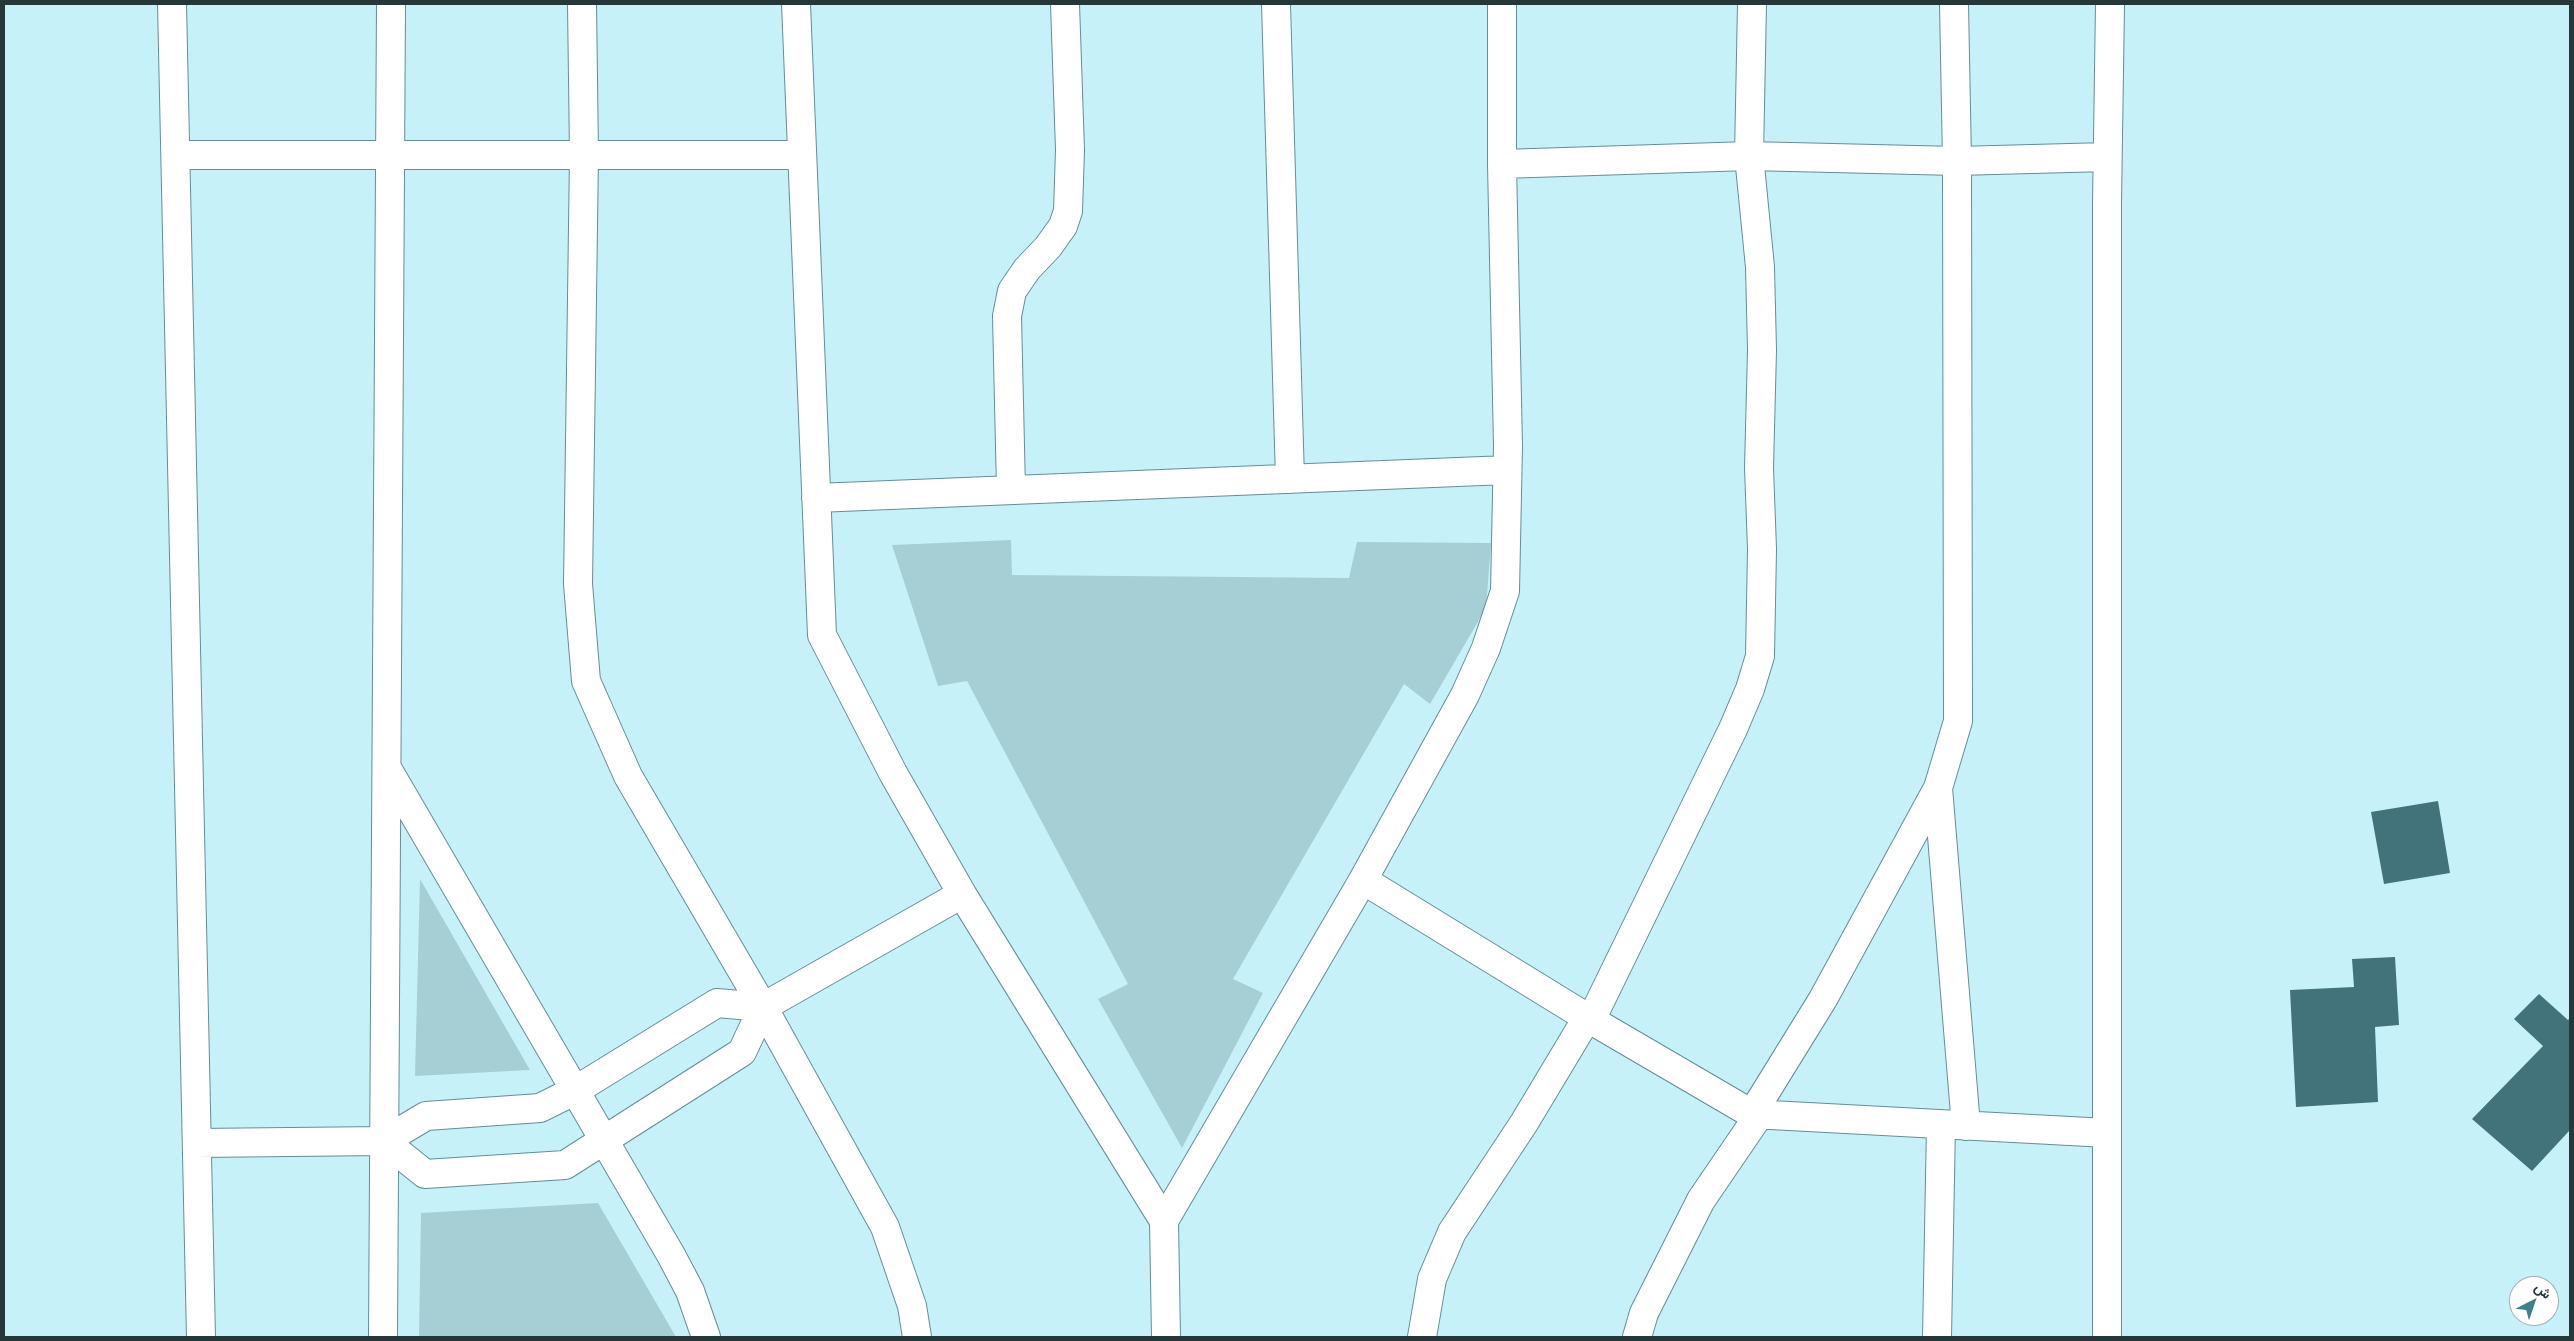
<!DOCTYPE html>
<html>
<head>
<meta charset="utf-8">
<style>
  body { margin:0 }
  #map { position:relative; width:2574px; height:1341px; overflow:hidden; background:#c6f1f9; font-family:"Asap Condensed",Vazirmatn,sans-serif }
  canvas { display:block }
  .frame { position:absolute; inset:0; border:5px solid #26373a; pointer-events:none }
  .north { position:absolute; left:2509px; top:1276px; width:50px; height:50px; box-sizing:border-box; background:#fff; border:1px solid #a8afb0; border-radius:50%; rotate:41deg; font-size:14px; font-weight:700; line-height:20px; text-align:center; color:#26373a }
  .north::after { content:''; display:block; margin:auto; width:18px; height:22px; background:#3b818c; clip-path:polygon(50% 0,100% 100%,50% 72%,0 100%) }
</style>
</head>
<body>
<div id="map">
<canvas width="2574" height="1341"></canvas>
<div class="frame"></div>
<div class="north">ش</div>
</div>
<script>
const ctx = document.querySelector('canvas').getContext('2d');
ctx.lineJoin = 'round';
function fill(path, color) { ctx.fillStyle = color; ctx.fill(path, 'evenodd'); }
const toPath = rows => new Path2D(rows.map(r => 'M' + r).join(''));
function strokePath(path, color, width, dash) { ctx.strokeStyle = color; ctx.lineWidth = width; ctx.lineCap = dash ? 'butt' : 'round'; ctx.setLineDash(dash || []); ctx.stroke(path); }
const green = toPath([
  [1011,540,1012,575,1349,578,1357,542,1491,543,1486,608,1430,704,1404,684,1233,979,1263,993,1182,1148,1098,999,1128,984,967,681,938,686,892,545],
  [420,879,530,1070,415,1076],
  [598,1203,676,1337,419,1337,421,1213]
]);
const building = toPath([
  [2438,801,2450,873,2384,884,2371,812],
  [2395,957,2399,1025,2375,1027,2378,1102,2296,1107,2290,990,2354,987,2352,959],
  [2539,994,2568,1020,2570,1018,2570,1130,2532,1171,2472,1119,2543,1046,2514,1019]
]);
const minor = toPath([
  [172,4,201,1337],
  [582,4,584,155,578,584,586,681,628,776,763,1007,885,1227,912,1306,917,1337],
  [796,4,822,635,893,773,962,894,1164,1221,1166,1337],
  [1276,4,1290,479],
  [176,155,801,155],
  [1502,164,1749,156,1957,161,2107,157],
  [1011,490,1007,316,1012,291,1027,269,1048,247,1063,226,1068,211,1070,150,1065,4],
  [816,498,1507,470],
  [387,768,671,1255,690,1291,706,1337],
  [1938,788,1966,1126],
  [1363,880,1591,1020,1752,1114,2107,1133],
  [1591,1020,1733,729,1750,689,1760,656,1762,549,1759,468,1762,350,1760,267,1749,156,1752,4],
  [1752,1114,1823,999,1938,788,1958,721,1957,161,1954,4],
  [384,1141,425,1174,565,1165,742,1052,763,1007,962,894],
  [197,1143,384,1141,426,1116,540,1108,576,1090,717,1003,763,1007],
  [1164,1221,1363,880,1465,695,1486,648,1505,591,1508,446,1502,164,1502,4],
  [383,1337,391,4],
  [1422,1337,1432,1279,1452,1232,1524,1123,1587,1018],
  [1637,1337,1644,1313,1701,1200,1759,1115],
  [1937,1337,1941,1125],
  [2107,1337,2107,204,2110,4]
]);
fill(green, '#a5cfd5');
fill(building, '#43737a');
strokePath(minor, '#658e94', 30);
strokePath(minor, '#fff', 28);
</script>
</body>
</html>
